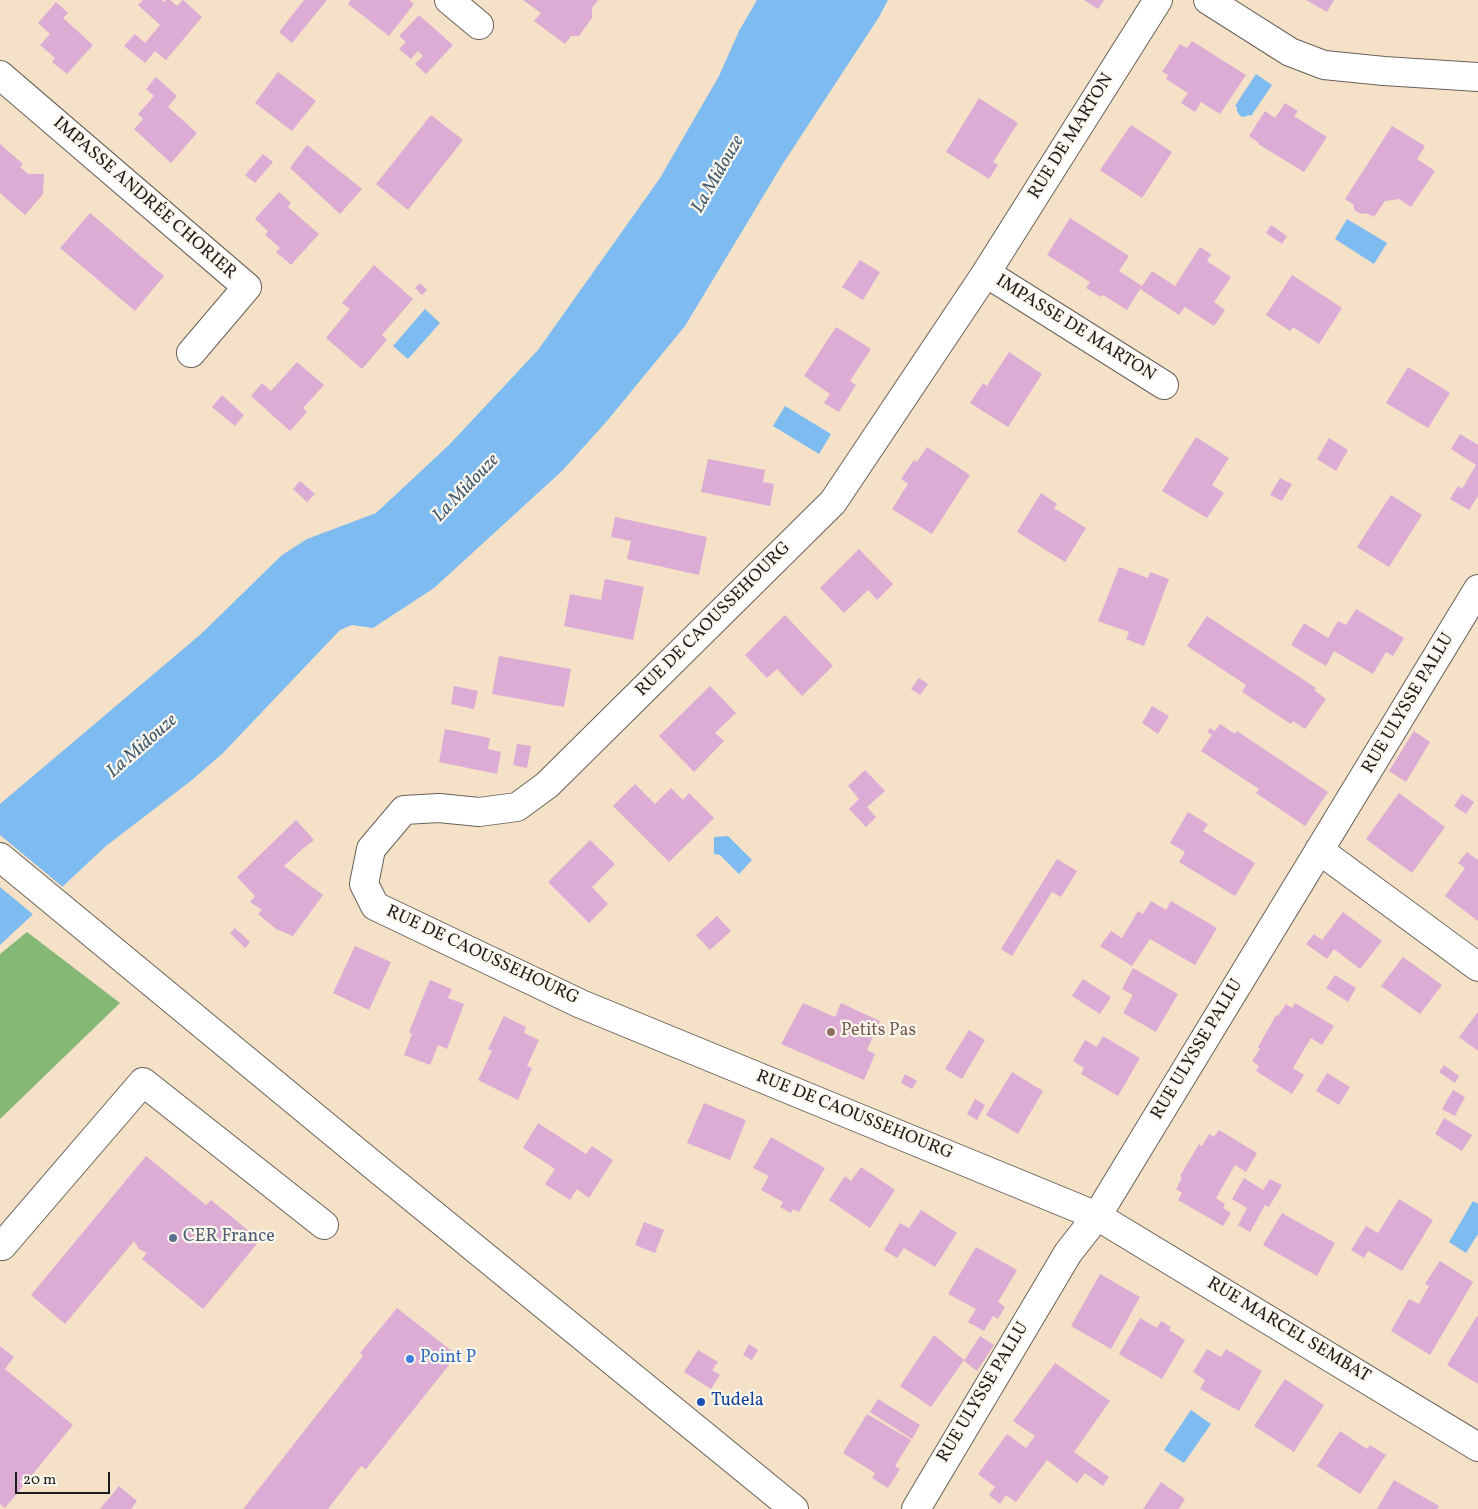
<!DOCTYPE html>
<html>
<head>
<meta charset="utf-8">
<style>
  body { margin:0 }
  #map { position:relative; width:1478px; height:1509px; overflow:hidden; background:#f4e1c7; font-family:Vollkorn,serif }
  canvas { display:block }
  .scale { position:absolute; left:15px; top:1472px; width:95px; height:22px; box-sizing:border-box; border:2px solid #1c1c1c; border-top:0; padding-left:6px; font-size:15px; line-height:18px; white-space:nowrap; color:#1c1c1c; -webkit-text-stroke:4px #fbf7ec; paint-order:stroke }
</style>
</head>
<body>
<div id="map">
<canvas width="1478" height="1509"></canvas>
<div class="scale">20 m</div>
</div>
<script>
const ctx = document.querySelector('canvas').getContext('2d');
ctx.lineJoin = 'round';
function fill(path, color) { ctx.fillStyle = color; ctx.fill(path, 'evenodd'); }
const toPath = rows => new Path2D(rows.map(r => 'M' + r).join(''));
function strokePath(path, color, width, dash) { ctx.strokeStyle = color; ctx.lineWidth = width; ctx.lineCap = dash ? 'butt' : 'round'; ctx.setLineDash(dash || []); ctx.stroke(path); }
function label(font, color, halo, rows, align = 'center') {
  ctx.font = font + ' Vollkorn,serif'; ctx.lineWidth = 4.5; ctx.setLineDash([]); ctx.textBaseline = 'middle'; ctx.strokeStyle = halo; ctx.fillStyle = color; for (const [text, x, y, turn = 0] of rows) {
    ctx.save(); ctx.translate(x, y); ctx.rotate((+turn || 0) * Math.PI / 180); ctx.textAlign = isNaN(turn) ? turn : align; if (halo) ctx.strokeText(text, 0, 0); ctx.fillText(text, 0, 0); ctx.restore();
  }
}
const forest = toPath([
  [27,932,120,1003,0,1119,0,954]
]);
const water = toPath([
  [757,0,888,0,879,17,782,165,685,326,607,421,562,471,434,588,373,628,352,625,340,630,223,753,192,780,106,846,0,945,0,804,201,634,282,555,307,539,376,513,449,445,538,350,660,178,719,76,739,31],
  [1256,74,1272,85,1251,116,1249,115,1244,117,1240,116,1237,111,1237,107,1235,106],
  [1347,219,1387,243,1374,264,1335,239],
  [425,309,440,323,408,359,393,346],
  [785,406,831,434,819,454,773,426],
  [728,836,752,860,739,874,720,855,714,854,714,837],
  [1473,1201,1478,1204,1478,1234,1466,1253,1449,1242],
  [1191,1410,1211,1424,1184,1463,1164,1450]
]);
const pier = toPath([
  [0,835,64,888,35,916,0,887]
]);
const building = toPath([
  [143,0,162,0,164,2,166,0,170,0,177,6,183,0,202,17,166,60,155,51,145,63,124,46,135,34,145,43,160,25,138,5],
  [304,0,327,0,292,43,279,32],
  [351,0,409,0,414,4,389,36,348,4],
  [523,0,598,0,592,8,592,18,579,36,571,36,565,44,534,21,541,13],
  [1084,0,1104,0,1098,9],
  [1306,0,1334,0,1327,12],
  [56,2,68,13,63,18,93,45,67,74,52,62,55,58,40,45,50,34,38,23],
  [419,15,453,45,426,74,415,64,423,56,418,51,411,59,399,49,406,42,399,36],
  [1192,41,1246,75,1220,114,1201,102,1195,112,1181,103,1188,93,1166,79,1168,75,1162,72,1180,44,1187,48],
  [278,72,316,101,292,131,255,103],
  [156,77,177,96,168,107,197,133,171,163,134,129,143,119,138,114,154,96,146,89],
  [979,98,1018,123,993,162,998,165,989,179,946,152],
  [1285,103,1298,111,1294,116,1327,137,1304,172,1258,144,1259,143,1249,136,1265,111,1275,118],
  [431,115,463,140,408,210,376,184],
  [1131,125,1172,152,1142,198,1100,170],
  [1392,126,1425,146,1417,159,1435,171,1411,207,1399,199,1385,201,1374,217,1366,213,1361,214,1354,210,1354,205,1345,199],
  [0,144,23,164,20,167,28,174,44,174,43,194,25,215,0,193],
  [307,145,362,189,340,214,290,168],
  [263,154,273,162,255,183,245,175],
  [279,192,291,203,288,207,319,234,291,265,276,252,280,248,265,235,268,231,255,219],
  [90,213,164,276,135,311,60,248],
  [1070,218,1129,256,1119,271,1142,286,1152,271,1175,286,1200,247,1211,254,1207,261,1231,277,1214,302,1225,310,1214,326,1185,307,1179,315,1140,289,1127,310,1103,295,1101,297,1086,288,1090,282,1047,255],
  [1271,225,1287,236,1282,244,1266,233],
  [860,260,880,272,863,300,842,287],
  [374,265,413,299,382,335,387,340,362,369,326,338,350,309,342,303],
  [1292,275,1342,308,1319,344,1293,327,1290,331,1266,315],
  [420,283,427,290,422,295,415,288],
  [836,327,871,349,850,381,856,385,839,412,824,403,830,394,804,376],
  [1009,352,1042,374,1008,427,970,403,983,383,987,386],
  [297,362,324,385,303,408,307,412,290,431,251,396,262,383,271,391],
  [1408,367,1450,393,1428,428,1386,403],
  [222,395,244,415,235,426,212,407],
  [1460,434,1478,445,1478,496,1469,510,1450,499,1458,486,1462,489,1476,465,1451,449],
  [1196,437,1229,458,1212,485,1224,493,1207,518,1162,491],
  [1329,438,1348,450,1336,471,1317,459],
  [927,447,970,475,932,534,892,509,908,484,901,479,914,460,917,462],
  [708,459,765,470,763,482,774,484,770,506,701,492],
  [1280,478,1292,484,1282,501,1270,495],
  [300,481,315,494,307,502,293,489],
  [1041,493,1057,504,1054,508,1086,528,1065,562,1017,532],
  [1391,495,1422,515,1389,567,1357,547],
  [615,517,707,537,699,575,627,559,631,541,611,537],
  [859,549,893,584,877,600,868,590,844,613,820,588],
  [1119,567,1148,578,1150,572,1169,579,1144,646,1126,639,1129,632,1098,621],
  [605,579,644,587,633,640,564,626,570,594,601,600],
  [1356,609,1404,638,1393,656,1386,652,1373,674,1334,651,1326,666,1291,645,1304,623,1328,638,1338,621,1346,625],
  [785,615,833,666,802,696,777,669,767,678,745,655],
  [1207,616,1316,688,1314,690,1326,699,1305,729,1293,721,1291,724,1242,692,1246,685,1187,646],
  [499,656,571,669,564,707,492,694],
  [919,678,928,684,920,695,911,689],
  [454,686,478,691,474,709,451,704],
  [710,686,736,713,715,733,724,741,694,772,659,736],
  [1152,706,1169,716,1158,734,1142,723],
  [1220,724,1235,734,1237,731,1328,792,1305,826,1256,793,1259,789,1201,751,1212,735,1207,732,1210,728,1215,731],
  [445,729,490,738,488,749,501,752,497,774,439,762],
  [1414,731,1430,742,1406,782,1389,771],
  [517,744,531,746,527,768,513,765],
  [865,770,885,791,867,807,876,817,866,827,849,809,859,799,848,786],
  [635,784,655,804,671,788,683,800,689,793,714,818,669,862,613,806],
  [1399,793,1445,827,1412,873,1366,839],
  [1462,794,1474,802,1466,814,1454,806],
  [1188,812,1208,824,1203,831,1255,863,1235,896,1179,862,1185,852,1170,843],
  [296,820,314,840,300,851,284,866,323,895,293,936,276,929,258,914,262,910,250,902,255,896,237,877],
  [590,840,615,864,592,887,608,904,589,923,548,882],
  [1467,852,1478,860,1478,921,1445,896,1465,868,1458,863],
  [1057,859,1077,871,1061,897,1052,892,1012,956,1001,949],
  [1151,901,1166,910,1171,901,1217,928,1195,965,1150,939,1132,966,1100,946,1111,931,1122,938,1138,911,1143,914],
  [1343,912,1382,941,1360,969,1334,949,1327,959,1306,944,1314,934,1322,940],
  [717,916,731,931,710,950,696,935],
  [235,928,250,942,245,948,230,933],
  [355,946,391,962,369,1010,333,993],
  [1403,957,1442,985,1420,1014,1381,986],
  [1133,968,1178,994,1156,1032,1123,1013,1133,995,1122,989],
  [1335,975,1356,988,1348,1002,1326,988],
  [1083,979,1111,997,1100,1014,1072,996],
  [430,980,452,989,448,998,464,1004,447,1049,438,1045,430,1065,404,1055,412,1034,409,1032],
  [803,1003,835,1017,841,1003,880,1021,867,1050,875,1054,864,1080,781,1044],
  [1295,1003,1334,1026,1322,1045,1311,1038,1293,1068,1304,1075,1292,1094,1256,1071,1259,1066,1252,1061,1260,1049,1258,1047,1276,1015,1278,1016,1286,1004,1292,1008],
  [1478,1012,1478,1051,1459,1037],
  [504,1016,526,1027,524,1033,539,1040,527,1066,532,1068,518,1100,478,1080,492,1051,488,1049],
  [969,1030,985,1040,962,1079,945,1069],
  [1103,1036,1140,1058,1118,1096,1081,1074,1084,1068,1073,1061,1085,1040,1097,1047],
  [1444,1065,1459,1076,1455,1083,1439,1072],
  [1012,1072,1043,1091,1018,1134,986,1115],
  [1327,1073,1350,1087,1339,1105,1316,1091],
  [905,1074,917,1081,912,1089,901,1083],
  [1453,1090,1465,1097,1455,1116,1442,1109],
  [975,1099,985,1105,977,1120,967,1114],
  [704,1103,746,1120,730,1160,687,1143],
  [1444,1118,1472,1135,1462,1151,1435,1134],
  [538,1123,586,1154,592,1146,613,1160,589,1198,577,1189,570,1200,545,1184,555,1169,523,1148],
  [1219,1130,1257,1153,1246,1172,1235,1165,1216,1198,1225,1204,1223,1208,1231,1213,1223,1226,1178,1200,1182,1193,1176,1189,1182,1178,1180,1176,1199,1144,1202,1146,1209,1134,1214,1137],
  [771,1137,825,1168,799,1212,793,1209,791,1213,780,1207,783,1202,761,1190,769,1176,753,1168],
  [146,1156,206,1205,211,1200,260,1240,203,1309,142,1259,147,1253,139,1249,134,1241,65,1324,31,1295],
  [861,1167,895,1190,870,1228,829,1200,845,1176,851,1181],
  [1244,1178,1263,1190,1270,1179,1282,1185,1269,1207,1265,1205,1250,1232,1238,1225,1247,1208,1232,1199],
  [1399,1199,1433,1220,1402,1271,1368,1251,1364,1258,1351,1250,1366,1226,1378,1233],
  [921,1210,957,1233,935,1267,904,1248,897,1258,884,1250,900,1223,909,1228],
  [1282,1213,1335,1243,1317,1276,1263,1245],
  [644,1222,664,1230,655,1253,635,1245],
  [976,1247,1017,1270,998,1302,1005,1307,998,1319,993,1316,984,1331,968,1322,976,1309,948,1294],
  [1440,1261,1473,1282,1430,1355,1391,1331,1409,1299,1419,1304,1429,1286,1425,1284],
  [1100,1274,1140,1297,1111,1349,1071,1326],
  [397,1308,457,1355,366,1469,361,1466,328,1509,243,1509,363,1356,360,1353],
  [1477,1316,1478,1317,1478,1384,1447,1365],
  [1140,1318,1157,1328,1161,1321,1171,1327,1169,1330,1185,1340,1162,1379,1119,1354],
  [934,1335,964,1360,931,1407,900,1386],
  [980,1336,994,1345,977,1371,964,1361],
  [749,1344,758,1350,752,1360,743,1355],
  [0,1346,14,1357,5,1369,73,1425,5,1508,0,1504],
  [1207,1349,1221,1357,1226,1349,1262,1371,1239,1411,1200,1389,1205,1380,1193,1372],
  [698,1350,718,1362,712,1370,720,1375,711,1389,684,1372],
  [1055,1363,1110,1401,1074,1452,1109,1477,1103,1486,1085,1473,1077,1483,1047,1460,1016,1502,1006,1495,1000,1504,989,1495,995,1487,978,1474,1007,1434,1026,1448,1035,1436,1013,1421],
  [1285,1379,1324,1405,1294,1452,1254,1426],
  [878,1399,920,1425,912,1439,870,1412],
  [867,1414,911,1440,895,1466,900,1469,888,1488,872,1478,875,1473,843,1453],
  [1340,1431,1367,1449,1370,1445,1386,1455,1360,1494,1317,1466],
  [1394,1480,1439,1506,1437,1509,1377,1509],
  [1161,1482,1185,1499,1179,1509,1143,1509],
  [119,1486,137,1501,131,1509,100,1509]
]);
const minor = toPath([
  [449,0,479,25],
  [1158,0,986,273,833,502,547,785,517,807,479,812,439,808,404,810,371,849,364,884,375,906,581,1004,1097,1216,1478,1447],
  [1208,0,1290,52,1324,65,1384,71,1478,77],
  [0,75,247,287,191,353],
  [986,273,1164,385],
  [1319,850,1478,967],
  [2,1246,143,1082,324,1225],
  [916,1509,1068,1253,1097,1216,1478,589]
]);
const major = toPath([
  [0,857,374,1166,794,1509]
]);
const markers = [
  [831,1032,5,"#8d6e63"],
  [173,1238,5,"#5c6f8a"],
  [410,1359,5,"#3f7fe0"],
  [701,1402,5,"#1a4fb4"]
];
const streetNames = [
  ["RUE DE MARTON",1072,137,-58],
  ["IMPASSE ANDRÉE CHORIER",144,199,41],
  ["IMPASSE DE MARTON",1075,329,32],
  ["RUE DE CAOUSSEHOURG",714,620,-45],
  ["RUE ULYSSE PALLU",1409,704,-59],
  ["RUE DE CAOUSSEHOURG",482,956,25],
  ["RUE ULYSSE PALLU",1198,1050,-59],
  ["RUE DE CAOUSSEHOURG",854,1116,22],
  ["RUE MARCEL SEMBAT",1288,1331,31],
  ["RUE ULYSSE PALLU",984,1393,-59]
];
const educationNames = [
  ["Petits Pas",841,1032]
];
const serviceNames = [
  ["CER France",183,1238]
];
const shopNames = [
  ["Point P",420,1359]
];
const transitNames = [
  ["Tudela",711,1402]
];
const waterNames = [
  ["La Midouze",719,175,-60],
  ["La Midouze",467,489,-46],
  ["La Midouze",143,747,-41]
];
fill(forest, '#84b874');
fill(water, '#7ebbf1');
fill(pier, '#f4e1c7');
fill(building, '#dcacd5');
strokePath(minor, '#686158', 30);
strokePath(major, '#686158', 30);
strokePath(minor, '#fff', 28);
strokePath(major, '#fff', 28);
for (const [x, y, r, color] of markers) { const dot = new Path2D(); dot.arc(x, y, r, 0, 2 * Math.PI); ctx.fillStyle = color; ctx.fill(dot); strokePath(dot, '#fbf7ec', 2); }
label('18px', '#1c1c1c', '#fbf7ec', streetNames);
label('18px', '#785e54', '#fbf7ec', educationNames, 'left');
label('18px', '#4e5e75', '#fbf7ec', serviceNames, 'left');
label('18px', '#366cbe', '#fbf7ec', shopNames, 'left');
label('18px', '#164399', '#fbf7ec', transitNames, 'left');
label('italic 19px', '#435c71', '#fbf7ec', waterNames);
</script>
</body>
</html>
